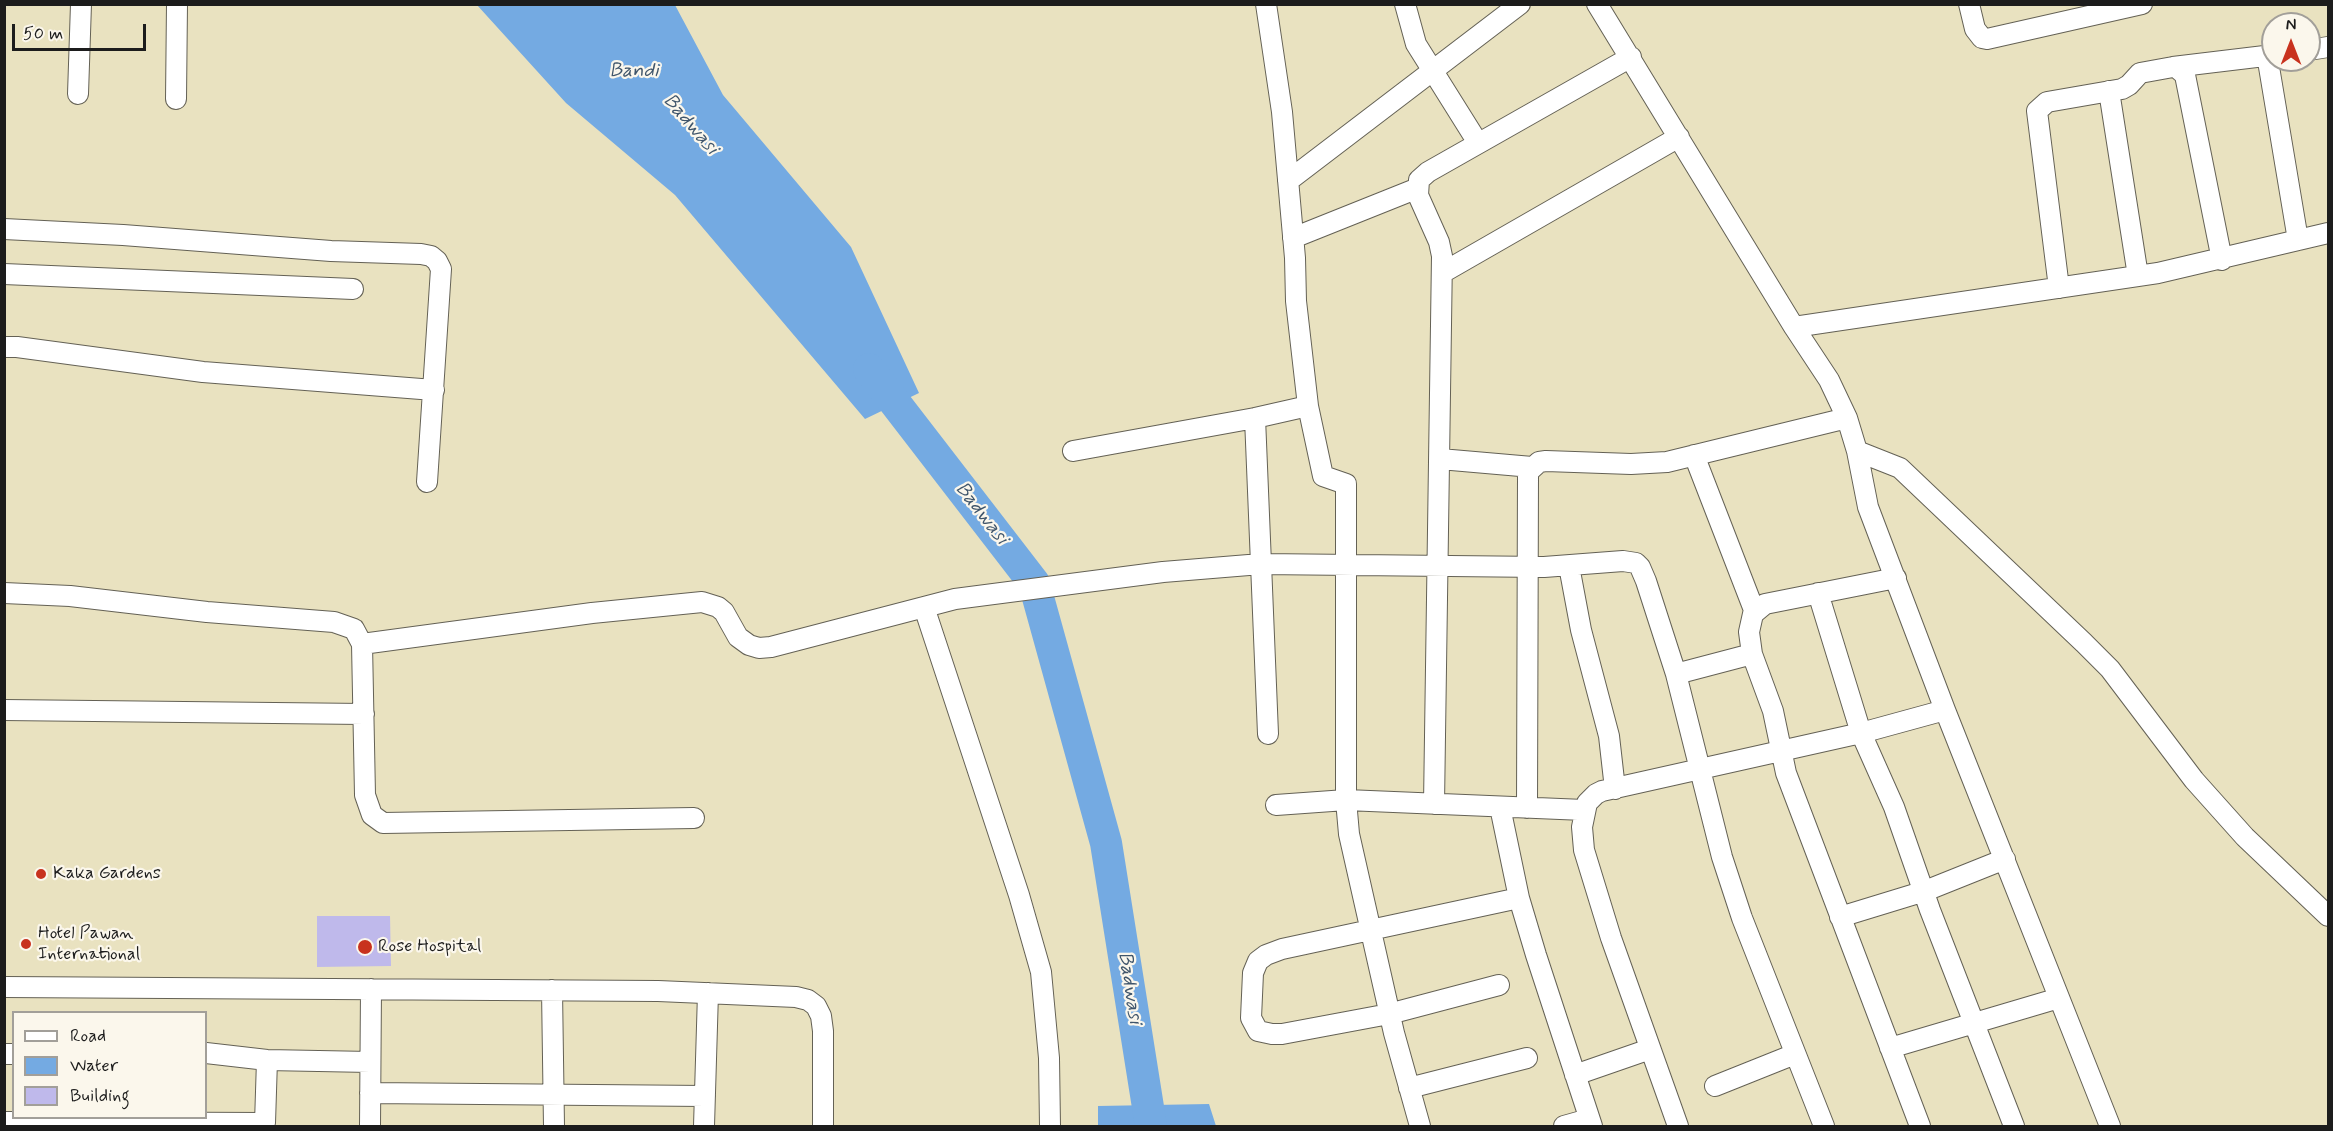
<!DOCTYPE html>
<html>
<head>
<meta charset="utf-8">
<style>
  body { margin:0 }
  #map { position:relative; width:2333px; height:1131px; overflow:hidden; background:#e9e2c0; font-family:Mynerve,sans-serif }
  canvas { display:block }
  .frame { position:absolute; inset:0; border:6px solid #1c1c1c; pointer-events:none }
  .legend { position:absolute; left:12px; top:1011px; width:195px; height:108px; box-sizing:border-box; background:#fbf7ec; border:2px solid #a29f99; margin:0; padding:8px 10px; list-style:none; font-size:18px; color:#1c1c1c }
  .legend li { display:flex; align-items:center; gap:12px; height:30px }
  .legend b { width:30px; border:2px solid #a29f99 }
  .north { position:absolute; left:2261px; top:12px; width:60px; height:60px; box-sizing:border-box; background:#fbf7ec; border:2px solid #a29f99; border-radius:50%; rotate:0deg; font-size:16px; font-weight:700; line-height:24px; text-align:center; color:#1c1c1c }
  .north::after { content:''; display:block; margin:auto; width:21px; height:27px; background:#c8321e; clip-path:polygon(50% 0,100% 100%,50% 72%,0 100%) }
  .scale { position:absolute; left:12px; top:24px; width:134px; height:27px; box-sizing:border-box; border:3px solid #1c1c1c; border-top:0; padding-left:8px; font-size:18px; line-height:21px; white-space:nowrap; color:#1c1c1c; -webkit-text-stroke:4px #fbf7ec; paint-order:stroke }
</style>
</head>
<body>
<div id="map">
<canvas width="2333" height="1131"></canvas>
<div class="frame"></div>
<ul class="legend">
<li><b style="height:8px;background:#fff"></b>Road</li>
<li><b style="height:16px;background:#74aae2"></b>Water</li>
<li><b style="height:16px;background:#bfb9eb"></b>Building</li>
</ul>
<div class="north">N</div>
<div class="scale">50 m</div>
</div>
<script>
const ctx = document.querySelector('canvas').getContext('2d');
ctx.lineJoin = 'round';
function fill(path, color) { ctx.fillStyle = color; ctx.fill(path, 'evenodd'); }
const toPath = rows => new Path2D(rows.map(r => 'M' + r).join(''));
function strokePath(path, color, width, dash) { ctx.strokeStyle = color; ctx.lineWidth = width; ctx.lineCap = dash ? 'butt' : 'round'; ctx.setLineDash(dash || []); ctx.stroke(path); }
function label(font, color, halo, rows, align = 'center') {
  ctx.font = font + ' Mynerve,sans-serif'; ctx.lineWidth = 4.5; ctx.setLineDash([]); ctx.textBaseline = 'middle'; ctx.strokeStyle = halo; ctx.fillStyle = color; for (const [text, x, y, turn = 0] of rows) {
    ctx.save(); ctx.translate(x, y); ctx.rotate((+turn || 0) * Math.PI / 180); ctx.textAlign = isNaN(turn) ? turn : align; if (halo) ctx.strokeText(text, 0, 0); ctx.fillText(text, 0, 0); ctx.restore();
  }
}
const water = toPath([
  [477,5,675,5,723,95,851,247,919,393,865,419,675,195,566,103],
  [1209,1104,1216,1126,1098,1126,1098,1106]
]);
const river = toPath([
  [869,369,1034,583,1106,843,1151,1126]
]);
const building = toPath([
  [317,916,390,916,391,966,317,967]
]);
const minor = toPath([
  [1266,4,1282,112,1295,258,1296,301,1308,406,1323,476,1346,484,1346,800,1349,834,1394,1033,1420,1126],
  [1405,4,1416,44,1478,143],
  [1597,4,1794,327,1829,380,1847,418,1857,451,1868,507,1945,710,2110,1126],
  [1969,4,1975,29,1982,38,1987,39,2142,4],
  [2309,50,2328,47],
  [2267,55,2298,240],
  [2173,67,2273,55],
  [2109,91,2138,276],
  [78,94,81,4],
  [176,99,177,4],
  [1288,181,1520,4],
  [4,229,123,235,331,251,421,254,431,256,437,261,441,269,427,482],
  [1293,238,1418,188],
  [1442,273,1679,137],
  [4,274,353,289],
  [2059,288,2037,111,2047,102,2122,89,2129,85,2140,73,2173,67,2177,68,2185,75,2222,260],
  [1794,327,2158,273,2328,233],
  [4,347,17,347,203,372,434,390],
  [1255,418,1268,734],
  [1073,451,1255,418,1308,406],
  [1857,451,1900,468,2084,643,2110,669,2194,780,2245,837,2328,916],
  [1694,455,1754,610,1753,614],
  [1440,459,1532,467],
  [1569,566,1581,630,1609,736,1615,789],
  [1896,578,1765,604,1753,614,1749,632,1752,654,1773,711,1786,773,1920,1126],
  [4,593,70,596,207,612,334,622,354,629,362,644,365,795,372,815,383,823,694,818],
  [1818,593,1861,733,1894,807,1930,910,2014,1126],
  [924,607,1019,895,1041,972,1049,1058,1050,1126],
  [362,644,592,613,702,602,718,607,724,612,738,637,749,645,759,648,771,647,955,599,1163,572,1261,564,1544,567,1623,561,1636,563,1640,567,1646,581,1676,674,1722,857,1742,918,1824,1126],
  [1676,674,1752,654],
  [4,710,364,714],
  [1434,804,1442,256,1439,242,1418,195,1419,180,1428,172,1631,57],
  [1276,805,1346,800,1584,810],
  [1500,807,1519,898,1536,955,1592,1126],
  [1527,808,1528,472,1539,462,1546,461,1631,464,1667,462,1847,418],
  [1840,917,1925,891,2005,859],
  [1499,985,1389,1014,1282,1034,1272,1034,1258,1031,1251,1018,1253,973,1258,961,1266,955,1282,949,1519,898],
  [4,987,658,991,796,997,808,1000,816,1006,821,1016,823,1031,823,1126],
  [552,990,554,1126],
  [1890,1048,2059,998],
  [206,1053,267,1060,370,1062],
  [4,1054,14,1054],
  [1575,1075,1650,1049],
  [1715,1086,1795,1054],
  [1409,1088,1527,1058],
  [370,1093,705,1096],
  [4,1122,265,1123,267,1060],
  [370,1126,371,989],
  [704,1126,708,993],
  [1564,1126,1589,1119],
  [1678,1126,1611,938,1584,850,1582,827,1587,803,1596,794,1602,791,1861,733,1945,710]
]);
const markers = [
  [41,874,6,"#c8321e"],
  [26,944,6,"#c8321e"],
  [365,947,8,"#c8321e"]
];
const poiNames = [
  ["Kaka Gardens",53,874],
  ["Hotel Pawan",38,934],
  ["International",38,955],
  ["Rose Hospital",378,947]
];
const waterNames = [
  ["Bandi",634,72],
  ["Badwasi",690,125,49],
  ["Badwasi",981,514,52],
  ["Badwasi",1129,988,81]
];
fill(water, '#74aae2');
strokePath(river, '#74aae2', 32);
fill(building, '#bfb9eb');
strokePath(minor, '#646155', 22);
strokePath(minor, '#fff', 20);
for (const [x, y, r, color] of markers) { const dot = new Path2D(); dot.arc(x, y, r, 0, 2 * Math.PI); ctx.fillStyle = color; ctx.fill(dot); strokePath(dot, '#fbf7ec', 2); }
label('18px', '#1c1c1c', '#fbf7ec', poiNames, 'left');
label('italic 20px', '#3f556b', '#fbf7ec', waterNames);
</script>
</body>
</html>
